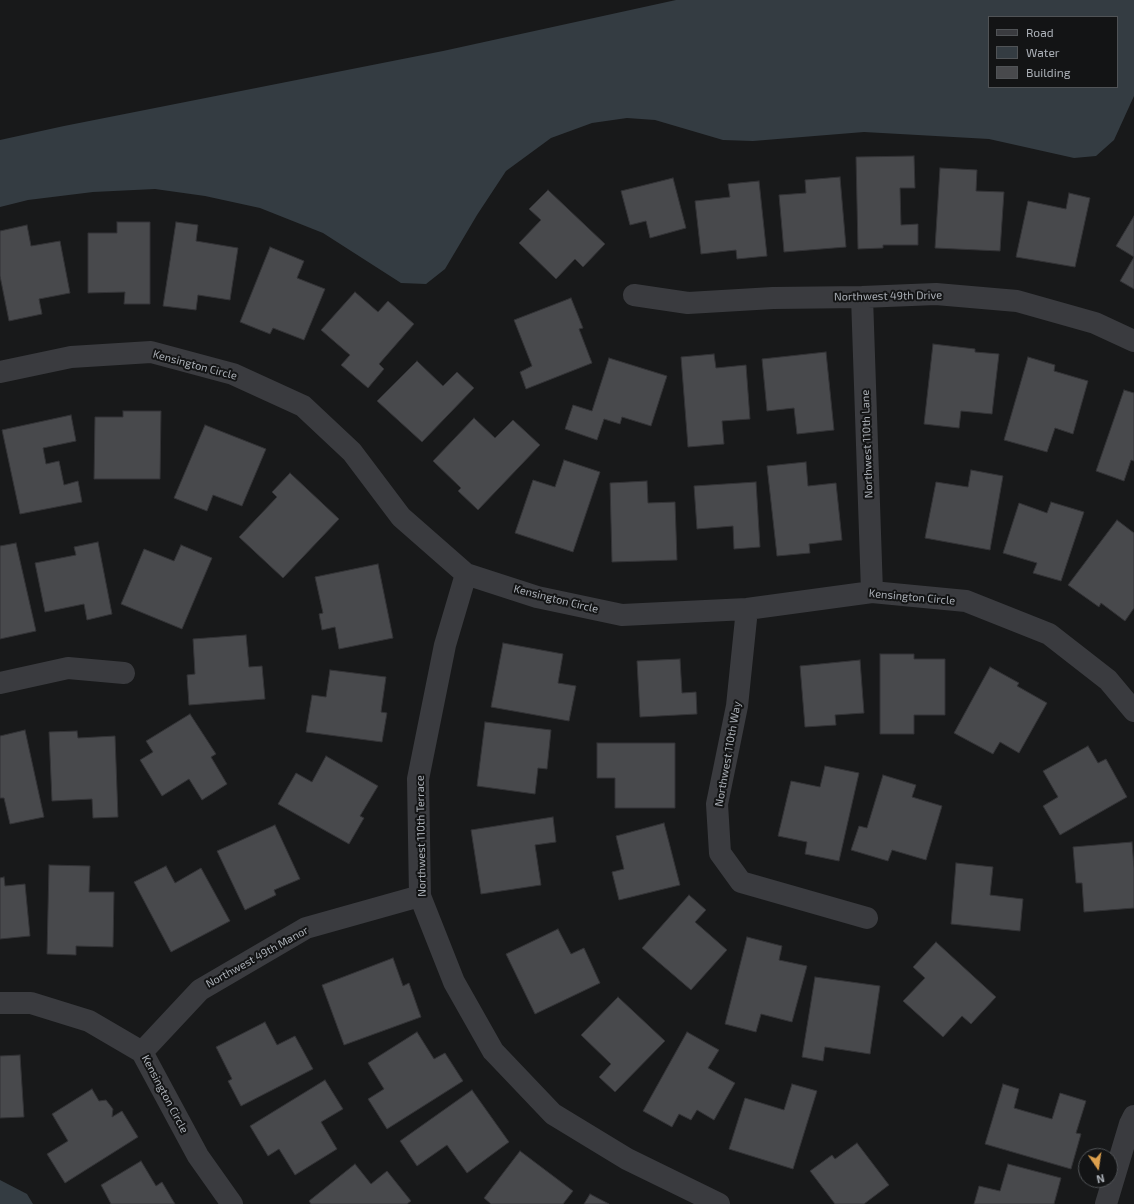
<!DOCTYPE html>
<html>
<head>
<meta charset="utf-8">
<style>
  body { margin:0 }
  #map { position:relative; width:1134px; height:1204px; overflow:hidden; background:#18191a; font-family:"Exo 2",sans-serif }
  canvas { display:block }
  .legend { position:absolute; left:988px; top:16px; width:130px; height:72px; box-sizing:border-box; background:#131415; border:1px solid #505356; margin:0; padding:5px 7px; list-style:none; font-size:12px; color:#acb1b8 }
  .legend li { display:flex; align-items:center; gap:8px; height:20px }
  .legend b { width:20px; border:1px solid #505356 }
  .north { position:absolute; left:1078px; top:1148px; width:40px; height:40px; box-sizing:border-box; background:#131415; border:1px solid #505356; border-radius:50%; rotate:167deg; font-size:11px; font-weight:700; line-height:16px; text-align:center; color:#acb1b8 }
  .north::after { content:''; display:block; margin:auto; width:14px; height:18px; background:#dda04d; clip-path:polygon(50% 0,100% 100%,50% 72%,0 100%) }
</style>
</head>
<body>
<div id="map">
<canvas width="1134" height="1204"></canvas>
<ul class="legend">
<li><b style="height:5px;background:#3a3b3f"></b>Road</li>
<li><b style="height:11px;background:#343c42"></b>Water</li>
<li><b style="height:11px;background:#48494c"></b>Building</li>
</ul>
<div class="north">N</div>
</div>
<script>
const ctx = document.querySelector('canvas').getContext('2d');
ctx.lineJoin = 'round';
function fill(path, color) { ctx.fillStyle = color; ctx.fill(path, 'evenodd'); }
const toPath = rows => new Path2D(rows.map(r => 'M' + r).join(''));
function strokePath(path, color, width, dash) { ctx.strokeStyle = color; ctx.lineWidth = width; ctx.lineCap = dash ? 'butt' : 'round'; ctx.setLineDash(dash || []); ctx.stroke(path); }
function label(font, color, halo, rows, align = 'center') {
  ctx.font = font + ' "Exo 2",sans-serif'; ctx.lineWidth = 4; ctx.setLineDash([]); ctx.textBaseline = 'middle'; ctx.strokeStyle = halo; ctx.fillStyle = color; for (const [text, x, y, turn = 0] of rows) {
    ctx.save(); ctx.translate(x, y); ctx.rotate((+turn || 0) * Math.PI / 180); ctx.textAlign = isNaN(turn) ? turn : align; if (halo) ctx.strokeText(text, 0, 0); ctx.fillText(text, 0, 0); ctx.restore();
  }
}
const water = toPath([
  [676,0,1134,0,1134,96,1114,140,1096,156,1074,158,989,139,864,132,753,141,723,140,655,120,627,118,592,123,551,138,506,171,477,215,445,269,426,284,401,283,323,233,260,208,205,196,155,189,93,192,28,200,0,207,0,140,64,126,443,51],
  [989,17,1117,17,1117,87,989,87],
  [0,1180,27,1194,33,1204,0,1204]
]);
const building = toPath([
  [914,156,915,188,900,188,901,225,918,224,918,245,883,245,883,248,858,249,856,157,914,156],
  [940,168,977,170,976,191,1004,192,1000,251,935,248,940,168],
  [840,177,846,247,784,252,779,195,806,193,805,180,840,177],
  [673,178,686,228,650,238,646,221,630,225,621,191,673,178],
  [759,181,767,256,737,259,736,250,701,254,695,201,730,197,728,184,759,181],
  [548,190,605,244,583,267,575,259,556,279,519,243,541,220,529,209,548,190],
  [1069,193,1090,198,1075,267,1016,257,1028,201,1066,209,1069,193],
  [1134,216,1134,257,1116,246,1134,216],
  [117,222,150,222,150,304,124,304,125,292,88,293,88,233,117,233,117,222],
  [176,222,198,225,196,241,238,248,230,300,198,295,196,310,163,306,176,222],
  [27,225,31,246,60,241,70,293,39,299,42,314,9,321,0,276,0,231,27,225],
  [270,247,304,261,297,278,325,289,304,340,273,328,270,334,240,322,270,247],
  [1134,257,1134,289,1120,281,1134,257],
  [355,292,378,312,388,301,414,324,379,364,384,369,368,388,341,365,350,355,321,330,355,292],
  [571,298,583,328,579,329,592,363,526,389,520,372,532,366,514,320,571,298],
  [933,344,975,349,975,352,999,354,992,414,961,411,959,428,924,424,933,344],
  [826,352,834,430,797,434,794,408,767,411,762,359,826,352],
  [714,354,716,368,746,365,750,419,722,421,724,444,688,447,681,357,714,354],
  [1028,357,1055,365,1054,371,1088,381,1073,434,1055,428,1047,452,1004,440,1028,357],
  [609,358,667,376,651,426,622,417,620,424,604,419,597,440,565,429,573,405,592,411,609,358],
  [417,361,443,386,457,372,474,388,422,442,377,401,417,361],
  [1124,390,1134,393,1134,461,1131,460,1124,481,1096,471,1124,390],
  [123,411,161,411,160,479,94,479,95,417,123,417,123,411],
  [71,415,76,441,43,448,46,464,59,461,64,485,78,481,82,502,20,514,2,430,71,415],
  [474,418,495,438,513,420,540,445,478,510,458,491,461,488,433,461,474,418],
  [205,425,266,449,242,506,213,495,207,511,174,498,205,425],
  [564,460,600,472,573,552,515,533,533,480,555,487,564,460],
  [806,462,808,486,836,483,842,540,809,544,810,553,777,556,767,466,806,462],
  [971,470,1003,476,990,550,925,538,936,482,968,487,971,470],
  [290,473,339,519,283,578,239,537,277,497,272,492,290,473],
  [647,481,648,503,675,502,677,560,612,562,610,483,647,481],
  [756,482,760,547,734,549,733,526,697,529,694,486,756,482],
  [1051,502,1084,512,1061,581,1033,573,1037,563,1003,553,1019,503,1047,513,1051,502],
  [1117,520,1134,533,1134,608,1125,621,1101,603,1099,607,1068,585,1117,520],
  [98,542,112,614,87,620,84,604,45,612,35,563,76,555,74,547,98,542],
  [16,543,36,631,0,639,0,546,16,543],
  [181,545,212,558,182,629,121,604,144,549,174,561,181,545],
  [378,564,393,638,339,649,335,627,322,630,319,614,323,613,315,577,378,564],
  [246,635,249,667,262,666,265,699,189,705,187,675,195,674,193,639,246,635],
  [503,643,563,654,558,683,576,686,569,721,491,707,503,643],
  [880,654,914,654,914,659,945,659,945,715,914,715,914,734,880,734,880,654],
  [680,659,682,693,696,692,697,714,640,717,637,661,680,659],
  [860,660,864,713,835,715,836,725,805,727,800,666,860,660],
  [990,667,1019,683,1017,686,1047,703,1019,753,1000,742,993,754,954,733,990,667],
  [330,670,386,677,381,712,387,713,382,742,306,732,312,695,326,697,330,670],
  [190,714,216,754,211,757,227,784,202,800,189,779,162,796,140,760,153,752,146,741,190,714],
  [485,722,551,730,547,769,538,768,535,794,477,786,485,722],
  [25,730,44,817,10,824,4,798,0,798,0,736,25,730],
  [77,731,78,738,115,736,118,817,93,818,92,799,52,801,49,732,77,731],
  [597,743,675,743,675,808,615,808,615,778,597,778,597,743],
  [1088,746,1098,763,1106,759,1127,797,1060,835,1043,806,1058,797,1043,771,1088,746],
  [326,756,378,786,360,816,364,818,349,844,278,804,296,773,312,782,326,756],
  [825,766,859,773,839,861,805,854,807,842,778,836,791,781,820,787,825,766],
  [883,775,916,785,912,797,942,806,926,860,892,850,888,861,851,850,859,826,867,828,883,775],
  [553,817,556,842,535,845,541,885,481,894,471,830,553,817],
  [664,823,680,885,619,900,612,872,624,869,616,836,664,823],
  [275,825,300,879,274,890,276,895,245,910,217,851,275,825],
  [1132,842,1134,868,1134,908,1084,912,1082,883,1076,883,1073,847,1132,842],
  [956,863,993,867,990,895,1023,899,1020,931,951,924,956,863],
  [49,865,90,866,89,892,114,892,113,947,76,946,76,955,47,954,49,865],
  [166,866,175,883,201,868,230,921,171,952,134,882,166,866],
  [4,877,5,886,25,884,30,936,0,939,0,878,4,877],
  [689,895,706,910,695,922,727,950,691,990,642,948,689,895],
  [558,929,571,954,584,948,600,983,535,1014,506,954,558,929],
  [747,937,782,946,779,960,807,966,792,1022,761,1014,756,1032,725,1024,747,937],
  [936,942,996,997,971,1024,962,1016,943,1037,903,1001,925,978,913,967,936,942],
  [393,958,403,986,409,983,421,1017,344,1045,322,985,393,958],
  [815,977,880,986,870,1054,825,1047,823,1061,802,1057,815,977],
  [618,997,665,1041,615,1092,599,1077,611,1064,581,1035,618,997],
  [265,1022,277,1045,295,1036,313,1069,241,1106,228,1081,232,1079,216,1047,265,1022],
  [417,1032,434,1059,445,1053,463,1081,387,1129,368,1099,384,1089,368,1063,417,1032],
  [687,1032,719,1050,708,1068,735,1083,714,1120,697,1110,691,1120,679,1114,672,1127,643,1111,687,1032],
  [20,1055,24,1117,0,1118,0,1056,20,1055],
  [325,1080,343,1109,321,1122,337,1149,295,1175,279,1149,268,1156,250,1126,325,1080],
  [792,1084,817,1091,793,1169,729,1149,745,1098,784,1110,792,1084],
  [1003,1084,1019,1089,1014,1108,1052,1119,1060,1093,1086,1101,1076,1133,1081,1134,1071,1169,985,1144,1003,1084],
  [92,1089,99,1101,106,1100,113,1109,112,1117,122,1111,138,1137,65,1183,47,1154,68,1141,52,1114,92,1089],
  [472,1090,509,1142,467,1173,447,1145,417,1166,400,1141,472,1090],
  [857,1143,889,1185,864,1204,835,1204,810,1171,832,1155,835,1159,857,1143],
  [520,1151,573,1191,563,1204,491,1204,484,1198,520,1151],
  [141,1161,156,1186,162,1182,175,1204,111,1204,101,1185,141,1161],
  [355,1164,371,1184,387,1171,411,1201,407,1204,311,1204,309,1201,355,1164],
  [1008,1164,1061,1178,1054,1204,974,1204,979,1186,1000,1191,1008,1164],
  [590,1194,609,1204,584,1204,590,1194]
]);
const minor = toPath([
  [634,295,688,303,773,298,862,297,936,294,1017,301,1095,323,1134,341],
  [862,297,872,592],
  [0,372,71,357,151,352,233,374,303,406,352,452,401,517,466,574,537,597,622,615,747,609,872,592,966,601,1049,634,1108,680,1134,711],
  [466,574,445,645,418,779,420,896,454,982,493,1051,553,1114,627,1159,719,1204],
  [747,609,737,706,717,804,720,853,741,882,867,918],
  [0,683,68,668,124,673],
  [0,1003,31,1003,89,1021,142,1052,198,1156,232,1204],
  [142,1052,200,990,306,928,420,896],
  [1106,1204,1130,1124,1134,1116]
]);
const streetNames = [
  ["Northwest 49th Drive",888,296,-1],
  ["Kensington Circle",195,365,15],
  ["Northwest 110th Lane",867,444,-92],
  ["Kensington Circle",912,597,5],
  ["Kensington Circle",556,599,14],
  ["Northwest 110th Way",728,754,-80],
  ["Northwest 110th Terrace",421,836,-91],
  ["Northwest 49th Manor",257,957,-29],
  ["Kensington Circle",165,1094,62]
];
fill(water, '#343c42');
fill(building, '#48494c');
strokePath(building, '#333336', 1);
strokePath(minor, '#3a3b3f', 22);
label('11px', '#acb1b8', '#131415', streetNames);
</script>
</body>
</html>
